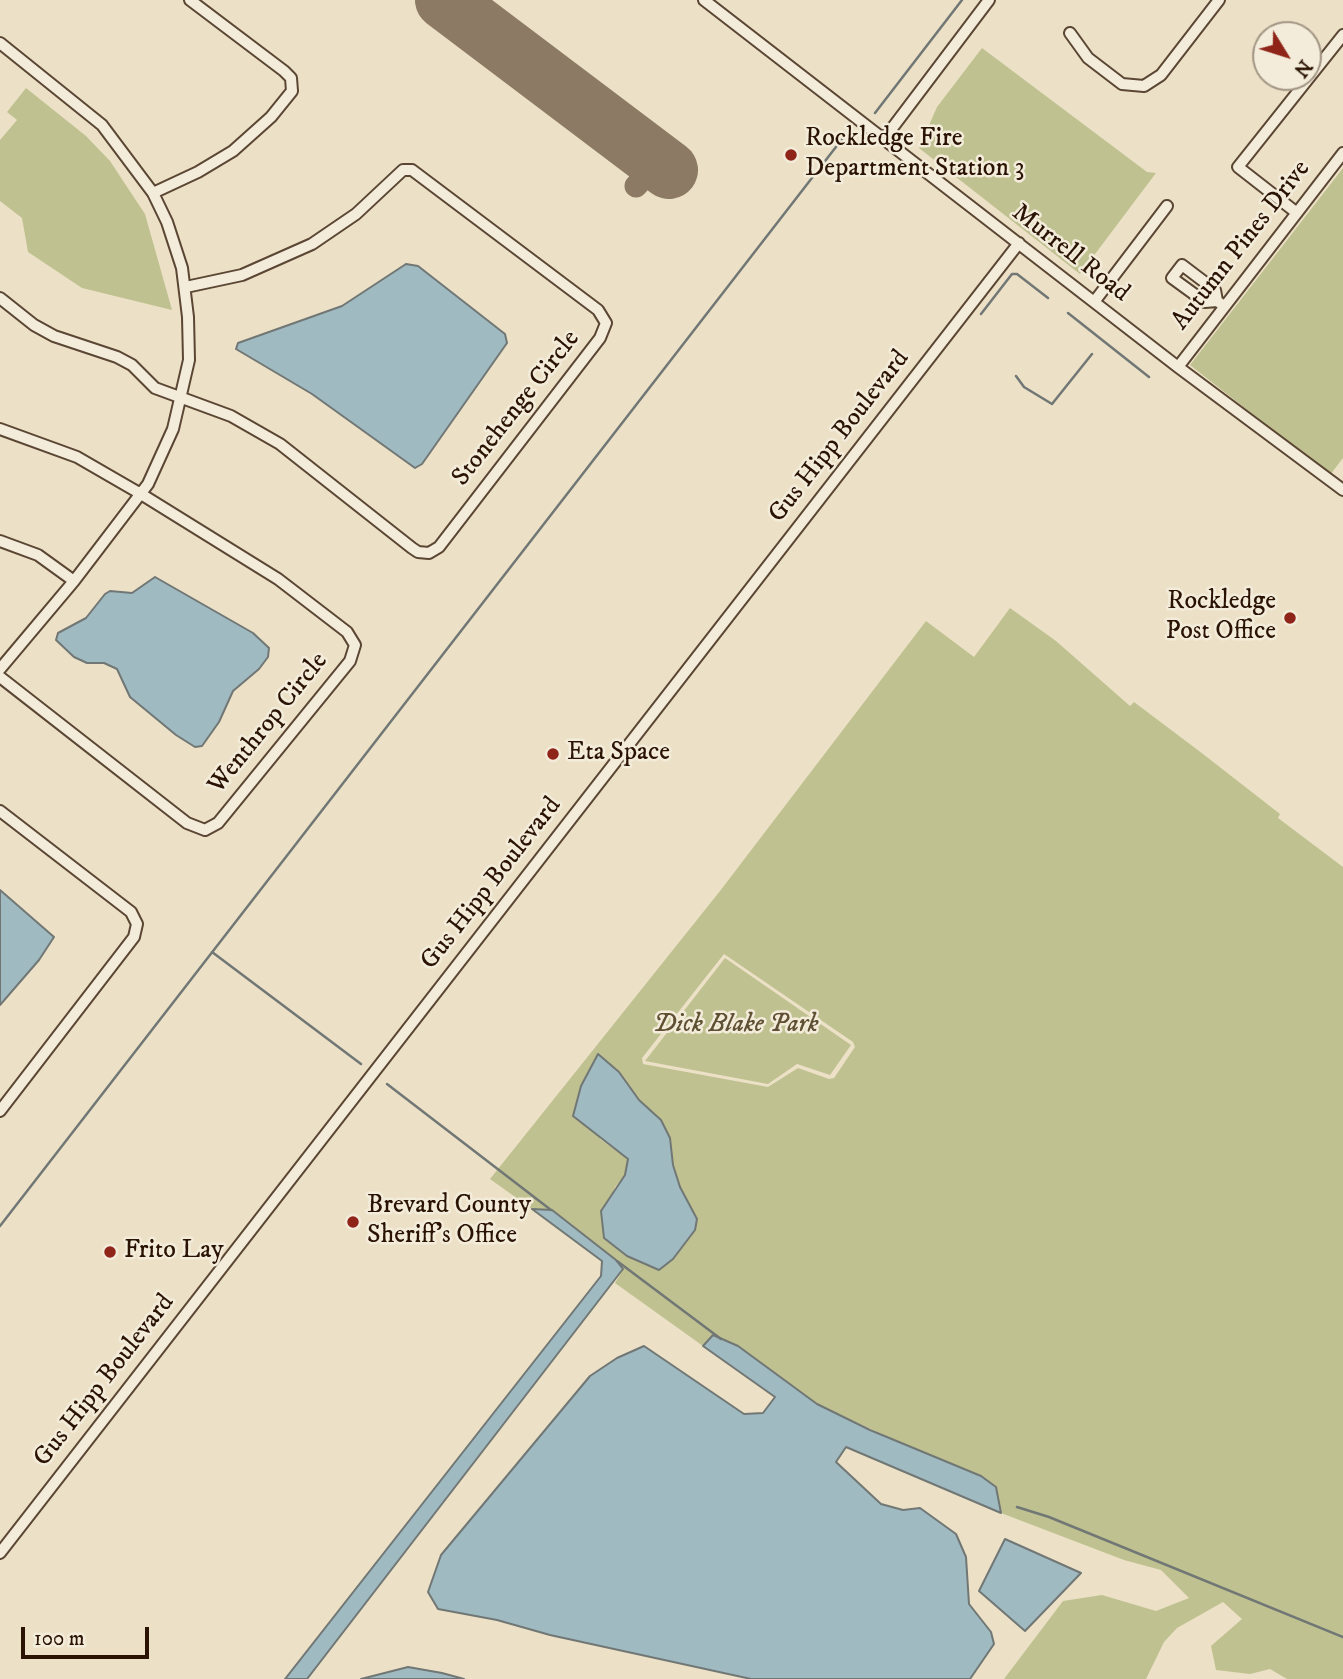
<!DOCTYPE html>
<html>
<head>
<meta charset="utf-8">
<style>
  body { margin:0 }
  #map { position:relative; width:1343px; height:1679px; overflow:hidden; background:#ece1c6; font-family:"IM FELL DW Pica",serif }
  canvas { display:block }
  .north { position:absolute; left:1252px; top:21px; width:70px; height:70px; box-sizing:border-box; background:#f3ecda; border:2px solid #a39584; border-radius:50%; rotate:128deg; font-size:19px; font-weight:700; line-height:28px; text-align:center; color:#2b1303 }
  .north::after { content:''; display:block; margin:auto; width:24px; height:32px; background:#8f2418; clip-path:polygon(50% 0,100% 100%,50% 72%,0 100%) }
  .scale { position:absolute; left:21px; top:1627px; width:128px; height:32px; box-sizing:border-box; border:4px solid #2b1303; border-top:0; padding-left:9px; font-size:21px; line-height:24px; white-space:nowrap; color:#2b1303; -webkit-text-stroke:5px #f3ecda; paint-order:stroke }
</style>
</head>
<body>
<div id="map">
<canvas width="1343" height="1679"></canvas>
<div class="north">N</div>
<div class="scale">100 m</div>
</div>
<script>
const ctx = document.querySelector('canvas').getContext('2d');
ctx.lineJoin = 'round';
function fill(path, color) { ctx.fillStyle = color; ctx.fill(path, 'evenodd'); }
const toPath = rows => new Path2D(rows.map(r => 'M' + r).join(''));
function strokePath(path, color, width, dash) { ctx.strokeStyle = color; ctx.lineWidth = width; ctx.lineCap = dash ? 'butt' : 'round'; ctx.setLineDash(dash || []); ctx.stroke(path); }
function label(font, color, halo, rows, align = 'center') {
  ctx.font = font + ' "IM FELL DW Pica",serif'; ctx.lineWidth = 5; ctx.setLineDash([]); ctx.textBaseline = 'middle'; ctx.strokeStyle = halo; ctx.fillStyle = color; for (const [text, x, y, turn = 0] of rows) {
    ctx.save(); ctx.translate(x, y); ctx.rotate((+turn || 0) * Math.PI / 180); ctx.textAlign = isNaN(turn) ? turn : align; if (halo) ctx.strokeText(text, 0, 0); ctx.fillText(text, 0, 0); ctx.restore();
  }
}
const green = toPath([
  [982,48,1147,172,1156,173,1080,274,919,148,937,107],
  [26,88,86,136,110,161,145,214,172,310,82,288,28,252,22,218,0,201,0,140,17,120,7,112],
  [1343,168,1343,458,1330,475,1190,365],
  [1010,608,1056,641,1130,706,1134,702,1203,754,1280,814,1278,818,1343,867,1343,1679,1287,1679,1270,1669,1250,1674,1216,1670,1211,1646,1242,1619,1223,1602,1177,1628,1164,1642,1146,1679,1004,1679,1063,1601,1102,1595,1156,1611,1189,1598,1161,1570,1124,1560,1001,1513,996,1487,817,1404,738,1346,713,1335,703,1346,615,1283,623,1270,616,1260,552,1210,532,1209,490,1179,720,891,926,621,974,657],
  [724,954,853,1042,855,1047,834,1078,829,1079,798,1068,768,1087,643,1064,642,1058],
  [619,1072,639,1100,661,1120,670,1138,673,1165,680,1187,696,1219,604,1221,615,1187,625,1175,628,1159,600,1139],
  [725,958,851,1045,830,1075,797,1064,768,1084,645,1061]
]);
const water = toPath([
  [406,264,418,266,505,334,507,343,422,464,415,468,312,394,236,349,238,343,342,306,406,264],
  [155,577,253,633,269,648,268,657,259,669,233,691,219,722,202,746,195,747,176,735,130,697,117,669,104,663,87,663,74,657,56,640,58,633,86,618,105,594,110,591,132,593,155,577],
  [0,890,54,937,39,960,0,1005,0,890],
  [598,1054,619,1072,639,1100,661,1120,670,1138,673,1165,680,1187,697,1219,695,1230,673,1259,659,1270,627,1256,604,1238,601,1211,625,1175,628,1159,573,1116,581,1086,598,1054],
  [532,1209,552,1210,616,1260,623,1269,307,1679,285,1679,601,1276,602,1261,532,1209],
  [713,1335,738,1346,817,1404,870,1430,981,1476,996,1487,1001,1513,846,1447,836,1462,881,1504,903,1510,920,1508,956,1534,966,1557,969,1604,991,1632,994,1644,970,1679,751,1679,550,1635,497,1620,438,1609,428,1592,441,1555,590,1376,617,1358,644,1346,744,1414,763,1413,775,1397,703,1346,713,1335],
  [1005,1539,1081,1573,1025,1631,979,1591,1005,1539],
  [408,1667,442,1673,464,1679,361,1679,408,1667]
]);
const stream = toPath([
  [875,113,962,0],
  [1068,313,1149,377],
  [981,314,1012,274,1017,274,1048,298],
  [1016,376,1024,387,1052,404,1092,354],
  [212,952,361,1064],
  [387,1084,551,1210],
  [0,1226,846,134],
  [617,1261,721,1339],
  [1017,1507,1049,1517,1343,1637]
]);
const taxiway = toPath([
  [636,186,658,162]
]);
const runway = toPath([
  [444,0,669,170]
]);
const minor = toPath([
  [704,0,1178,367,1343,490],
  [1070,33,1088,58,1122,84,1144,86,1161,75,1219,0],
  [0,43,102,125,153,193,167,222,182,268,188,317,189,360,173,429,148,484,74,581,0,669],
  [884,139,989,0],
  [153,193,198,172,233,151,271,117,292,91,291,78,284,71,190,0],
  [1297,213,1238,167,1343,35],
  [0,298,34,325,54,336,117,357,132,365,155,388,231,416,280,444,412,548,418,552,429,553,439,547,600,338,606,323,598,310,412,170,403,170,356,214,312,244,242,275,186,287],
  [1217,301,1215,290,1182,265,1172,278,1205,302,1217,301,1224,306],
  [1094,302,1167,206],
  [1178,367,1343,153],
  [0,429,77,457,141,494,278,579,347,632,355,645,350,661,218,823,205,830,187,823,0,677],
  [0,541,38,555,74,581],
  [0,811,131,912,137,924,134,937,0,1111],
  [0,1553,1019,243]
]);
const markers = [
  [791,155,7,"#8f2418"],
  [1290,618,7,"#8f2418"],
  [553,754,7,"#8f2418"],
  [353,1222,7,"#8f2418"],
  [110,1252,7,"#8f2418"]
];
const poiNames = [
  ["Rockledge Fire",805,140],
  ["Department Station 3",805,170],
  ["Rockledge",1276,603,"right"],
  ["Post Office",1276,633,"right"],
  ["Eta Space",567,754],
  ["Brevard County",367,1207],
  ["Sheriff's Office",367,1237],
  ["Frito Lay",124,1252]
];
const streetNames = [
  ["Autumn Pines Drive",1242,246,-52],
  ["Murrell Road",1070,254,38],
  ["Stonehenge Circle",517,409,-52],
  ["Gus Hipp Boulevard",840,437,-52],
  ["Wenthrop Circle",269,724,-51],
  ["Gus Hipp Boulevard",492,884,-52],
  ["Gus Hipp Boulevard",105,1381,-52]
];
const parkNames = [
  ["Dick Blake Park",736,1026]
];
fill(green, '#bfc190');
fill(water, '#9fbac1');
strokePath(water, '#717775', 2);
strokePath(stream, '#717775', 2.5);
strokePath(taxiway, '#8c7a64', 23);
strokePath(runway, '#8c7a64', 58);
strokePath(minor, '#5b4634', 14);
strokePath(minor, '#f3ecda', 10);
for (const [x, y, r, color] of markers) { const dot = new Path2D(); dot.arc(x, y, r, 0, 2 * Math.PI); ctx.fillStyle = color; ctx.fill(dot); strokePath(dot, '#f3ecda', 2.5); }
label('26px', '#2b1303', '#f3ecda', poiNames, 'left');
label('26px', '#2b1303', '#f3ecda', streetNames);
label('italic 26px', '#5f5034', '#f3ecda', parkNames);
</script>
</body>
</html>
